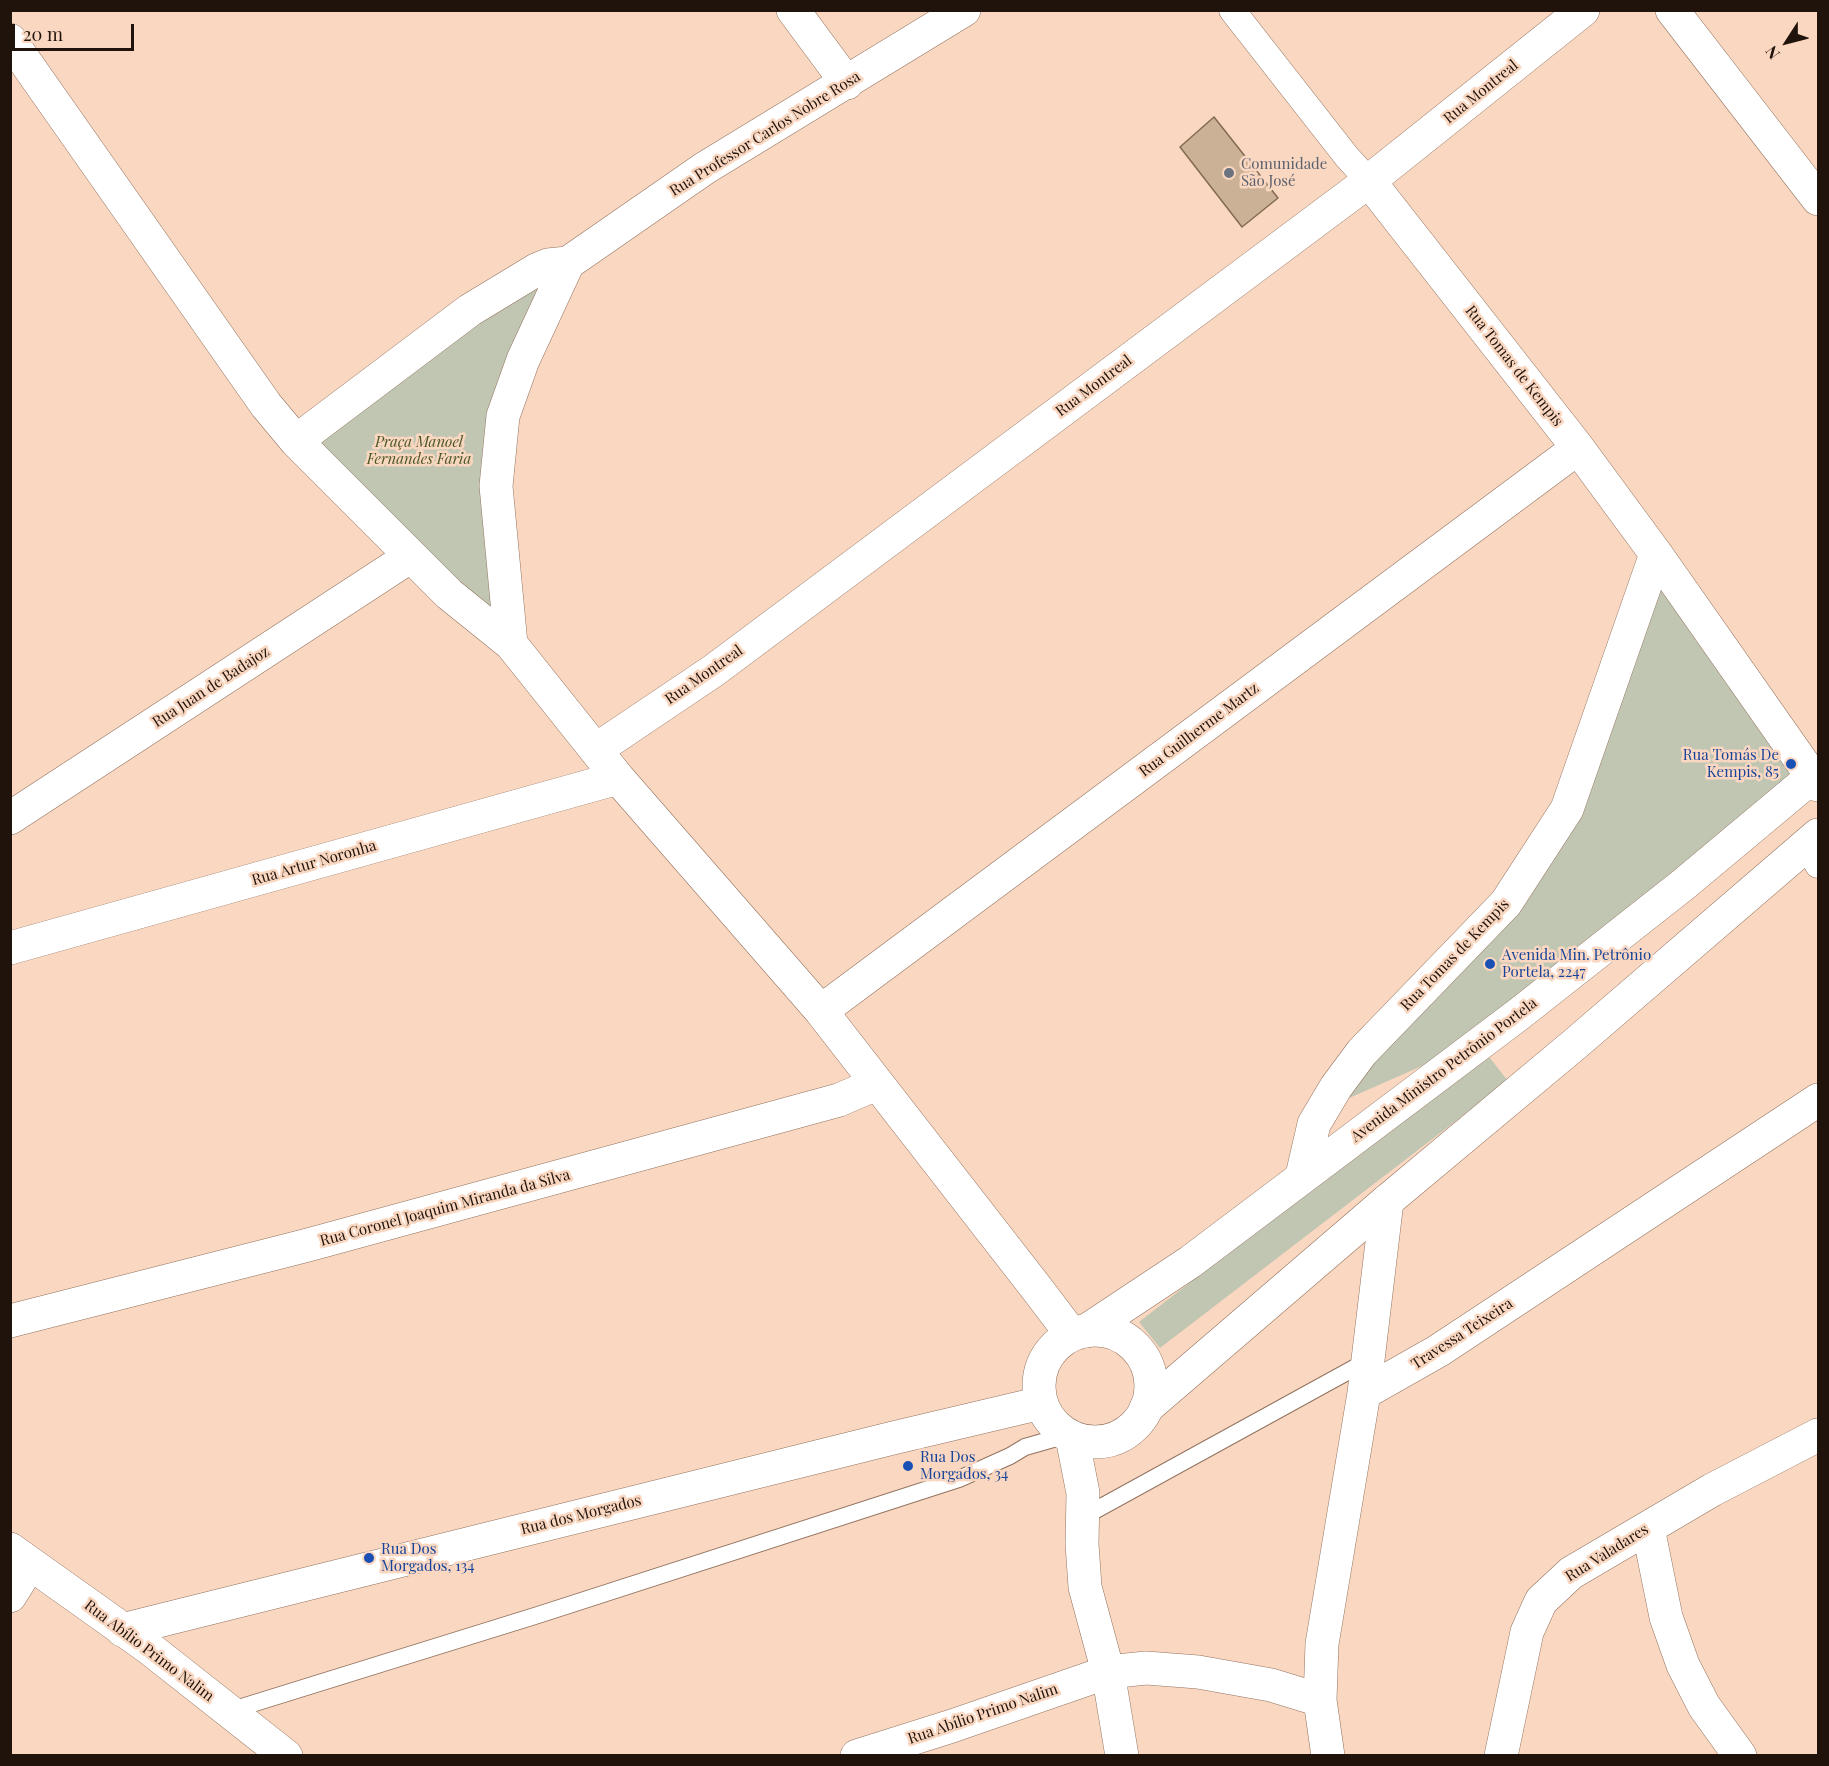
<!DOCTYPE html>
<html>
<head>
<meta charset="utf-8">
<style>
  body { margin:0 }
  #map { position:relative; width:1829px; height:1766px; overflow:hidden; background:#fad7c1; font-family:"Playfair Display",serif }
  canvas { display:block }
  .frame { position:absolute; inset:0; border:12px solid #1f130c; pointer-events:none }
  .north { position:absolute; left:1757px; top:12px; width:60px; height:60px; -webkit-text-stroke:4px #fad7c1; paint-order:stroke; rotate:234deg; font-size:16px; font-weight:700; line-height:24px; text-align:center; color:#1f130c }
  .north::after { content:''; display:block; margin:auto; width:21px; height:27px; background:#1f130c; clip-path:polygon(50% 0,100% 100%,50% 72%,0 100%) }
  .scale { position:absolute; left:12px; top:24px; width:122px; height:27px; box-sizing:border-box; border:3px solid #1f130c; border-top:0; padding-left:8px; font-size:18px; line-height:21px; white-space:nowrap; color:#1f130c; -webkit-text-stroke:4px #fad7c1; paint-order:stroke }
</style>
</head>
<body>
<div id="map">
<canvas width="1829" height="1766"></canvas>
<div class="frame"></div>
<div class="north">N</div>
<div class="scale">20 m</div>
</div>
<script>
const ctx = document.querySelector('canvas').getContext('2d');
ctx.lineJoin = 'round';
function fill(path, color) { ctx.fillStyle = color; ctx.fill(path, 'evenodd'); }
const toPath = rows => new Path2D(rows.map(r => 'M' + r).join(''));
function strokePath(path, color, width, dash) { ctx.strokeStyle = color; ctx.lineWidth = width; ctx.lineCap = dash ? 'butt' : 'round'; ctx.setLineDash(dash || []); ctx.stroke(path); }
function label(font, color, halo, rows, align = 'center') {
  ctx.font = font + ' "Playfair Display",serif'; ctx.lineWidth = 5; ctx.setLineDash([]); ctx.textBaseline = 'middle'; ctx.strokeStyle = halo; ctx.fillStyle = color; for (const [text, x, y, turn = 0] of rows) {
    ctx.save(); ctx.translate(x, y); ctx.rotate((+turn || 0) * Math.PI / 180); ctx.textAlign = isNaN(turn) ? turn : align; if (halo) ctx.strokeText(text, 0, 0); ctx.fillText(text, 0, 0); ctx.restore();
  }
}
const green = toPath([
  [550,255,503,416,511,644,296,441],
  [1651,572,1807,768,1483,1039,1313,1114,1568,810],
  [1486,1053,1508,1081,1160,1348,1139,1322]
]);
const building = toPath([
  [1214,117,1278,198,1242,227,1180,147,1214,117]
]);
const service = toPath([
  [1083,1517,1367,1361],
  [229,1711,538,1615,959,1479,1010,1456,1025,1447,1067,1435]
]);
const pedestrian = toPath([
  [1232,10,1347,157,1369,181],
  [1806,845,1818,865]
]);
const minor = toPath([
  [793,10,847,83],
  [1672,10,1818,199],
  [10,40,266,405,296,441,449,594,511,644,618,778,821,1011,1041,1294,1072,1335],
  [1369,181,1578,448,1656,554,1818,785],
  [296,441,470,310,536,270,548,265,568,263],
  [511,644,496,486,503,416,523,360,568,263,705,168,964,10],
  [597,749,713,671,1369,181,1583,10],
  [10,818,411,556],
  [10,948,618,778],
  [821,1011,1578,448],
  [1302,1176,1314,1124,1336,1087,1362,1052,1506,903,1567,809,1656,554],
  [10,1321,308,1245,839,1100,876,1084],
  '1039 1386a56 56 0 1 1 112 0a56 56 0 1 1-112 0Z',
  [1364,1393,1387,1201],
  [1072,1437,1083,1493,1082,1544,1085,1587,1108,1672,1122,1756],
  [1648,1528,1666,1617,1683,1665,1704,1706,1740,1756],
  [10,1549,149,1648,286,1756],
  [10,1596,30,1564],
  [122,1630,893,1438,1041,1403],
  [1320,1700,1322,1644,1364,1393,1438,1351,1818,1100],
  [857,1756,952,1726,1108,1672,1146,1668,1198,1672,1271,1685,1320,1700,1328,1756],
  [1501,1756,1527,1632,1541,1601,1571,1573,1712,1490,1818,1435]
]);
const tertiary = toPath([
  [1086,1331,1190,1262,1519,1014,1684,884,1818,772],
  [1146,1408,1387,1201,1575,1044,1818,835]
]);
const markers = [
  [1229,173,6,"#6b7280"],
  [1791,764,6,"#1a4fb4"],
  [1490,964,6,"#1a4fb4"],
  [908,1466,6,"#1a4fb4"],
  [369,1558,6,"#1a4fb4"]
];
const streetNames = [
  ["Rua Montreal",1481,92,-39],
  ["Rua Professor Carlos Nobre Rosa",765,134,-32],
  ["Rua Tomas de Kempis",1514,366,52],
  ["Rua Montreal",1094,386,-37],
  ["Rua Montreal",704,675,-35],
  ["Rua Juan de Badajoz",211,687,-33],
  ["Rua Guilherme Martz",1199,730,-37],
  ["Rua Artur Noronha",314,863,-16],
  ["Rua Tomas de Kempis",1455,955,-46],
  ["Avenida Ministro Petrônio Portela",1444,1070,-37],
  ["Rua Coronel Joaquim Miranda da Silva",445,1208,-15],
  ["Travessa Teixeira",1462,1334,-33],
  ["Rua dos Morgados",581,1515,-14],
  ["Rua Valadares",1607,1553,-32],
  ["Rua Abílio Primo Nalim",149,1651,37],
  ["Rua Abílio Primo Nalim",983,1714,-19]
];
const worshipNames = [
  ["Comunidade",1241,164],
  ["São José",1241,181]
];
const parkNames = [
  ["Praça Manoel",419,442],
  ["Fernandes Faria",419,459]
];
const transitNames = [
  ["Rua Tomás De",1779,755,"right"],
  ["Kempis, 85",1779,772,"right"],
  ["Avenida Min. Petrônio",1502,955],
  ["Portela, 2247",1502,972],
  ["Rua Dos",920,1457],
  ["Morgados, 34",920,1474],
  ["Rua Dos",381,1549],
  ["Morgados, 134",381,1566]
];
fill(green, '#c0c6b2');
fill(building, '#cbb195');
strokePath(building, '#836b51', 1.5);
strokePath(service, '#92735f', 18);
strokePath(pedestrian, '#92735f', 27);
strokePath(minor, '#92735f', 34);
strokePath(tertiary, '#92735f', 34);
strokePath(service, '#fff', 16);
strokePath(pedestrian, '#fff', 26);
strokePath(minor, '#fff', 33);
strokePath(tertiary, '#fff', 33);
for (const [x, y, r, color] of markers) { const dot = new Path2D(); dot.arc(x, y, r, 0, 2 * Math.PI); ctx.fillStyle = color; ctx.fill(dot); strokePath(dot, '#fad7c1', 2); }
label('15px', '#1f130c', '#fad7c1', streetNames);
label('15px', '#5b616d', '#fad7c1', worshipNames, 'left');
label('italic 15px', '#4a5724', '#fad7c1', parkNames);
label('15px', '#164399', '#fad7c1', transitNames, 'left');
</script>
</body>
</html>
